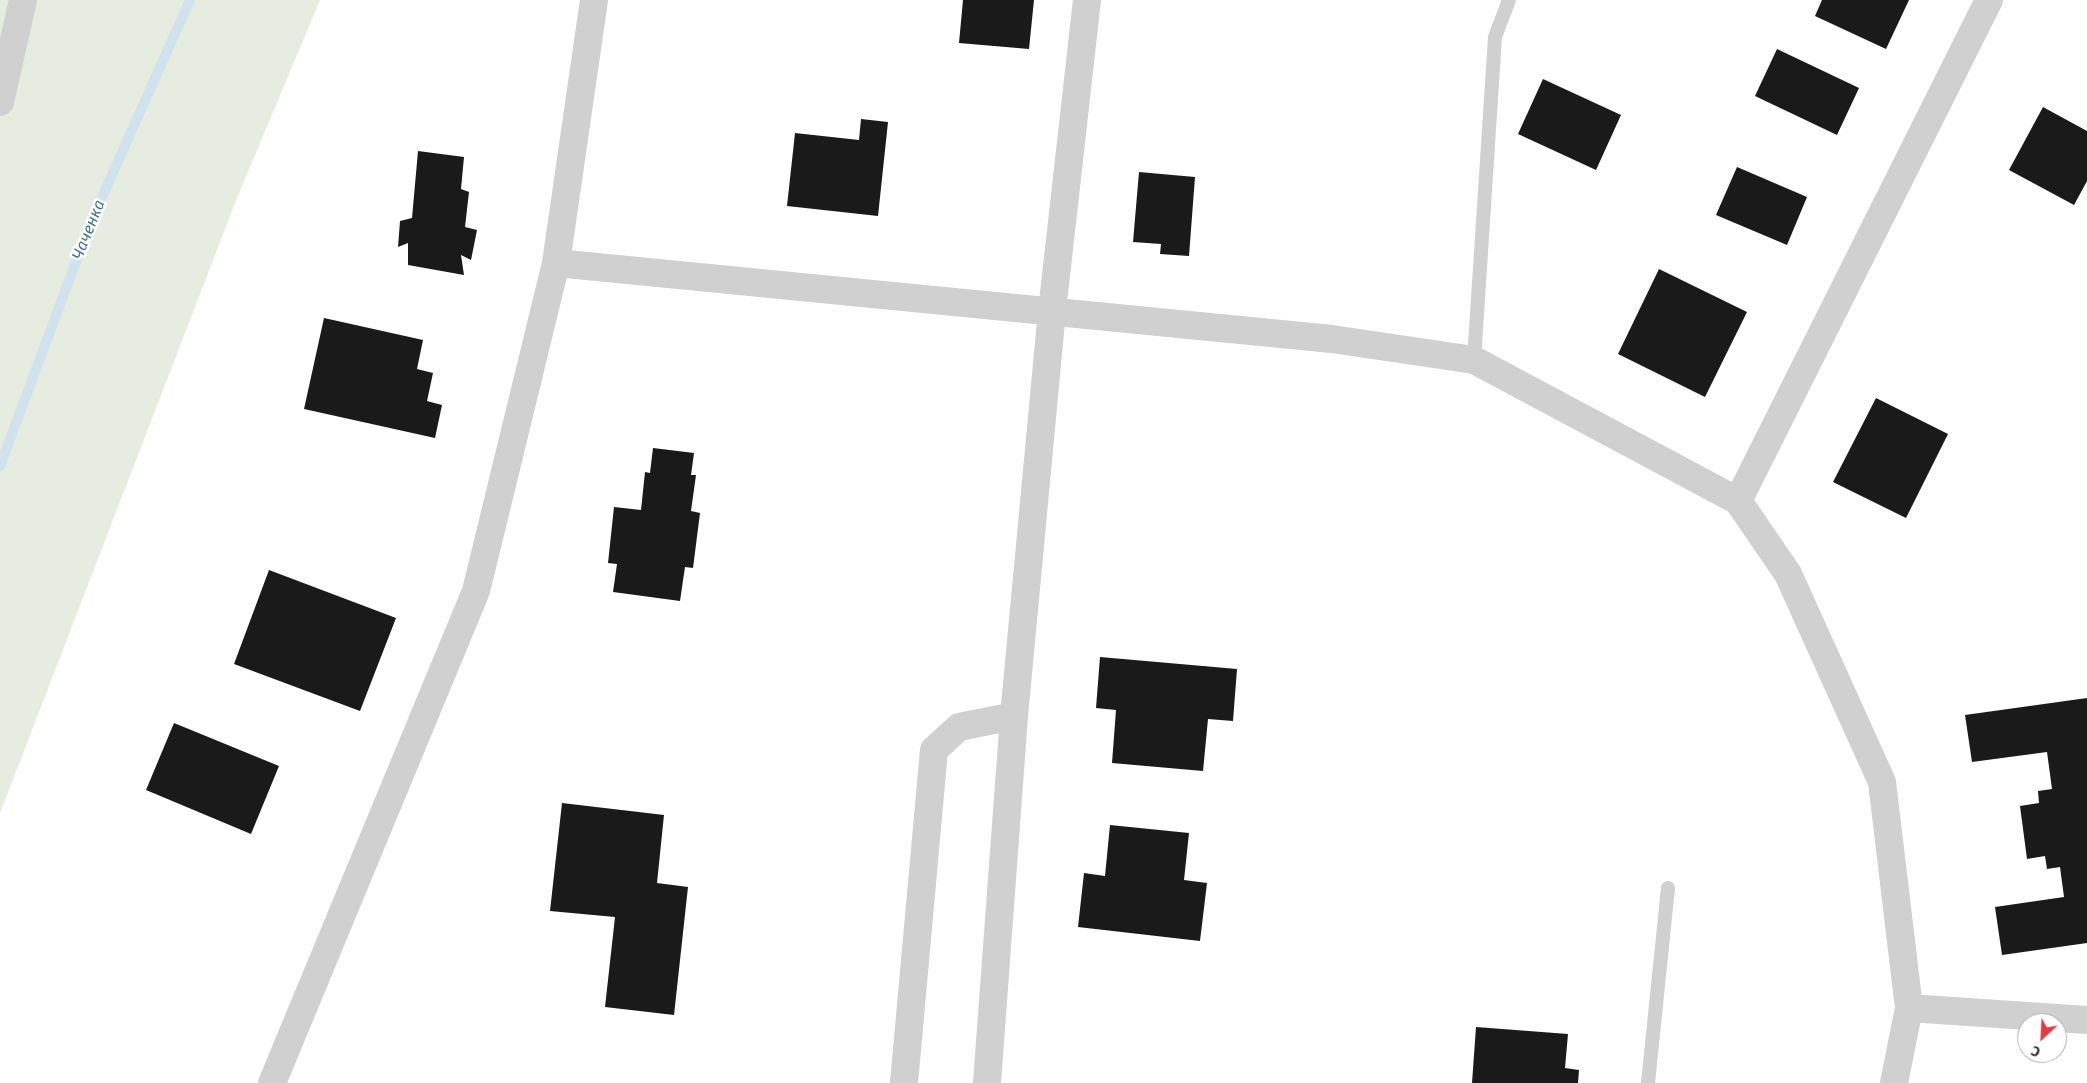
<!DOCTYPE html>
<html>
<head>
<meta charset="utf-8">
<style>
  body { margin:0 }
  #map { position:relative; width:2087px; height:1083px; overflow:hidden; background:#fff; font-family:"Fira Sans",sans-serif }
  canvas { display:block }
  .north { position:absolute; left:2017px; top:1013px; width:50px; height:50px; box-sizing:border-box; background:#fff; border:1px solid #adadad; border-radius:50%; rotate:205deg; font-size:14px; font-weight:700; line-height:20px; text-align:center; color:#333 }
  .north::after { content:''; display:block; margin:auto; width:18px; height:22px; background:#e63946; clip-path:polygon(50% 0,100% 100%,50% 72%,0 100%) }
</style>
</head>
<body>
<div id="map">
<canvas width="2087" height="1083"></canvas>
<div class="north">С</div>
</div>
<script>
const ctx = document.querySelector('canvas').getContext('2d');
ctx.lineJoin = 'round';
function fill(path, color) { ctx.fillStyle = color; ctx.fill(path, 'evenodd'); }
const toPath = rows => new Path2D(rows.map(r => 'M' + r).join(''));
function strokePath(path, color, width, dash) { ctx.strokeStyle = color; ctx.lineWidth = width; ctx.lineCap = dash ? 'butt' : 'round'; ctx.setLineDash(dash || []); ctx.stroke(path); }
function label(font, color, halo, rows, align = 'center') {
  ctx.font = font + ' "Fira Sans",sans-serif'; ctx.lineWidth = 5; ctx.setLineDash([]); ctx.textBaseline = 'middle'; ctx.strokeStyle = halo; ctx.fillStyle = color; for (const [text, x, y, turn = 0] of rows) {
    ctx.save(); ctx.translate(x, y); ctx.rotate((+turn || 0) * Math.PI / 180); ctx.textAlign = isNaN(turn) ? turn : align; if (halo) ctx.strokeText(text, 0, 0); ctx.fillText(text, 0, 0); ctx.restore();
  }
}
const green = toPath([
  [0,0,320,0,237,198,0,813]
]);
const stream = toPath([
  [0,466,90,224,190,0]
]);
const building = toPath([
  [963,0,1034,0,1029,49,959,43],
  [1822,0,1909,0,1886,49,1815,16],
  [1777,49,1859,88,1837,135,1755,96],
  [1543,79,1621,115,1596,170,1518,134],
  [2043,107,2087,131,2087,181,2074,205,2009,170],
  [861,119,888,122,878,216,787,206,795,133,859,140],
  [418,151,464,157,461,189,469,192,465,227,477,230,471,260,461,255,464,275,408,265,408,243,398,247,400,221,412,218],
  [1737,167,1807,197,1787,245,1716,215],
  [1139,172,1195,177,1189,256,1160,254,1161,244,1133,242],
  [1659,269,1747,312,1705,397,1618,354],
  [324,318,423,340,417,369,433,373,427,401,442,405,435,438,304,409],
  [1876,398,1948,434,1906,518,1833,482],
  [653,448,694,453,691,475,696,475,691,511,700,513,693,568,685,567,680,601,613,592,617,564,608,563,614,507,641,510,645,472,650,473],
  [269,570,396,618,360,711,234,664],
  [1100,657,1237,669,1233,721,1208,719,1203,771,1112,763,1116,710,1096,708],
  [2087,698,2087,943,2002,955,1995,907,2064,897,2060,867,2047,869,2045,856,2027,859,2020,806,2039,803,2038,791,2052,789,2047,752,1972,762,1965,715],
  [174,723,279,766,251,834,146,790],
  [562,803,664,815,657,883,688,887,674,1015,605,1007,615,917,550,911],
  [1110,825,1189,833,1184,880,1207,883,1200,941,1078,927,1084,873,1105,876],
  [1476,1027,1568,1034,1565,1068,1579,1070,1578,1083,1472,1083]
]);
const service = toPath([
  [1474,360,1495,37,1509,0],
  [1648,1083,1668,888]
]);
const minor = toPath([
  [0,102,23,0],
  [556,263,1332,339,1474,360,1738,501,1788,574,1882,782,1909,1008,1894,1083],
  [1738,501,1989,0],
  [1909,1008,2087,1020],
  [272,1083,476,591,556,263,594,0],
  [904,1083,934,750,959,727,1014,716],
  [987,1083,1014,716,1052,311,1087,0]
]);
const waterNames = [
  ["Чаченка",89,230,-68]
];
fill(green, '#e6ecdf');
strokePath(stream, '#cfe2ee', 10);
fill(building, '#1a1a1a');
strokePath(service, '#d0d0d0', 14);
strokePath(minor, '#d0d0d0', 28);
label('italic 16px', '#3f7597', '#fff', waterNames);
</script>
</body>
</html>
